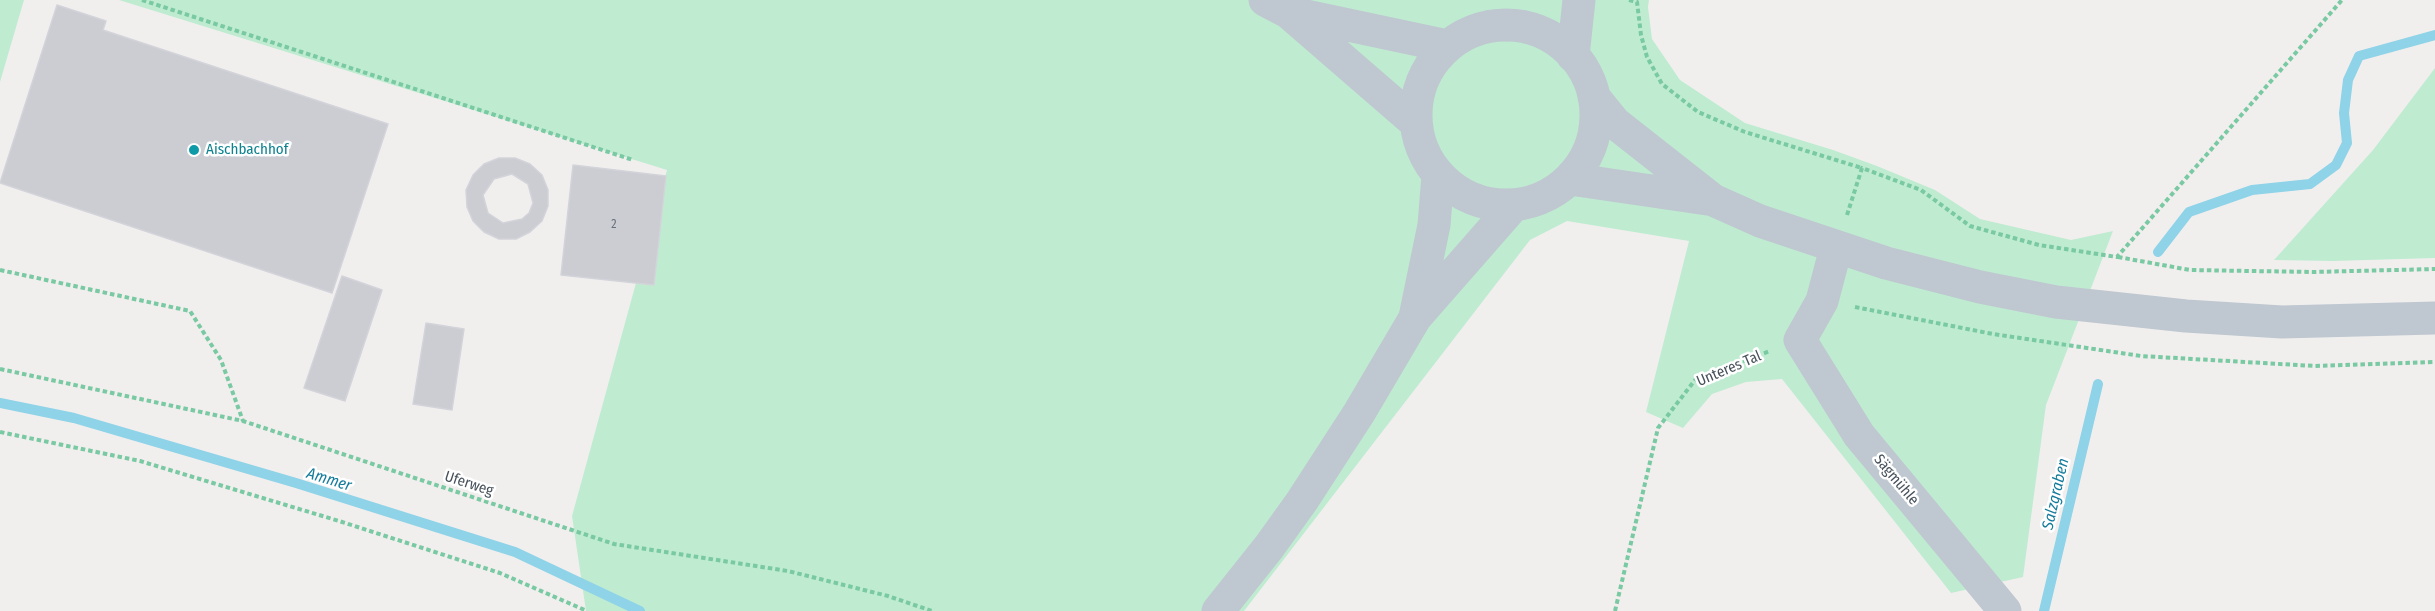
<!DOCTYPE html>
<html>
<head>
<meta charset="utf-8">
<style>
  body { margin:0 }
  canvas { display:block; background:#f1eeee }
</style>
</head>
<body>
<canvas width="2435" height="611"></canvas>
<script>
const ctx = document.querySelector('canvas').getContext('2d');
ctx.lineJoin = 'round';
function fill(path, color) { ctx.fillStyle = color; ctx.fill(path, 'evenodd'); }
const toPath = rows => new Path2D(rows.map(r => 'M' + r).join(''));
function strokePath(path, color, width, dash) { ctx.strokeStyle = color; ctx.lineWidth = width; ctx.lineCap = dash ? 'butt' : 'round'; ctx.setLineDash(dash || []); ctx.stroke(path); }
function label(font, color, halo, rows, align = 'center') {
  ctx.font = font + ' "Fira Sans Condensed",sans-serif'; ctx.lineWidth = 5; ctx.setLineDash([]); ctx.textBaseline = 'middle'; ctx.strokeStyle = halo; ctx.fillStyle = color; for (const [text, x, y, turn = 0] of rows) {
    ctx.save(); ctx.translate(x, y); ctx.rotate((+turn || 0) * Math.PI / 180); ctx.textAlign = isNaN(turn) ? turn : align; if (halo) ctx.strokeText(text, 0, 0); ctx.fillText(text, 0, 0); ctx.restore();
  }
}
const green = toPath([
  [0,0,24,0,0,82],
  [119,0,1649,0,1648,7,1652,39,1680,80,1745,123,1833,150,1877,166,1935,190,1980,219,2071,240,2113,231,2046,405,2023,577,1951,593,1782,379,1746,382,1712,394,1683,428,1646,412,1689,241,1567,221,1530,240,1244,611,586,611,572,516,667,170],
  [2435,68,2435,258,2333,261,2274,260,2373,150]
]);
const stream = toPath([
  [2158,252,2189,212,2252,190,2310,184,2336,165,2347,143,2344,113,2348,80,2359,56,2435,35],
  [0,403,74,418,296,483,515,552,640,611],
  [2044,611,2098,384]
]);
const building = toPath([
  [57,5,106,21,103,30,388,124,332,293,0,183,57,5],
  [499,158,515,158,530,164,542,175,548,190,548,206,542,221,530,232,516,239,499,239,484,232,473,221,467,207,466,190,473,175,484,164,499,158],
  [512,174,528,184,533,203,529,213,522,219,503,223,488,213,483,195,494,179,512,174],
  [573,165,666,176,654,285,561,275,573,165],
  [342,276,382,290,345,401,304,388,342,276],
  [426,323,464,329,452,410,413,404,426,323]
]);
const path = toPath([
  [142,0,633,160],
  [1629,0,1637,2,1641,35,1647,57,1662,84,1698,112,1745,132,1862,168],
  [1847,215,1862,168,1921,190,1970,226,2039,245,2117,257,2342,0],
  [2118,257,2190,270,2313,272,2435,269],
  [0,270,190,311,221,360,243,421],
  [1855,307,1993,334,2141,356,2315,366,2435,362],
  [0,369,243,421,614,544,788,571,888,596,932,611],
  [0,432,140,461,339,521,500,573,587,611],
  [1615,611,1658,428,1695,380,1770,351]
]);
const minor = toPath([
  [1265,0,1288,12,1415,122],
  [1292,13,1447,46],
  '1416 115a90 90 0 1 1 180 0a90 90 0 1 1-180 0Z',
  [1573,56,1579,0],
  [1594,97,1615,123,1713,200,1760,221,1886,263,1980,287,2056,302,2186,316,2282,322,2435,318],
  [1570,179,1707,199],
  [1836,248,1822,301,1800,340,1859,435,2005,611],
  [1415,317,1434,225,1438,175],
  [1218,611,1269,547,1302,501,1359,413,1415,318,1514,205]
]);
const markers = [
  [194,150,6,"#0f9aa8"]
];
const numberNames = [
  ["2",614,225]
];
const cultureNames = [
  ["Aischbachhof",206,150]
];
const streetNames = [
  ["Unteres Tal",1729,369,-23],
  ["Sägmühle",1896,480,50],
  ["Uferweg",469,484,18]
];
const waterNames = [
  ["Ammer",329,480,17],
  ["Salzgraben",2056,494,-77]
];
fill(green, '#bfecd1');
strokePath(stream, '#8ed3e7', 10);
fill(building, '#cbcdd3');
strokePath(building, '#d3d4da', 1.5);
strokePath(path, '#79c9a3', 4, [4.5, 3]);
strokePath(minor, '#bfc8d0', 33);
for (const [x, y, r, color] of markers) { const dot = new Path2D(); dot.arc(x, y, r, 0, 2 * Math.PI); ctx.fillStyle = color; ctx.fill(dot); strokePath(dot, '#fff', 2); }
label('12px', '#687079', null, numberNames);
label('15px', '#0d838f', '#fff', cultureNames, 'left');
label('15px', '#47515b', '#fff', streetNames);
label('italic 16px', '#147b9b', '#fff', waterNames);
</script>
</body>
</html>
